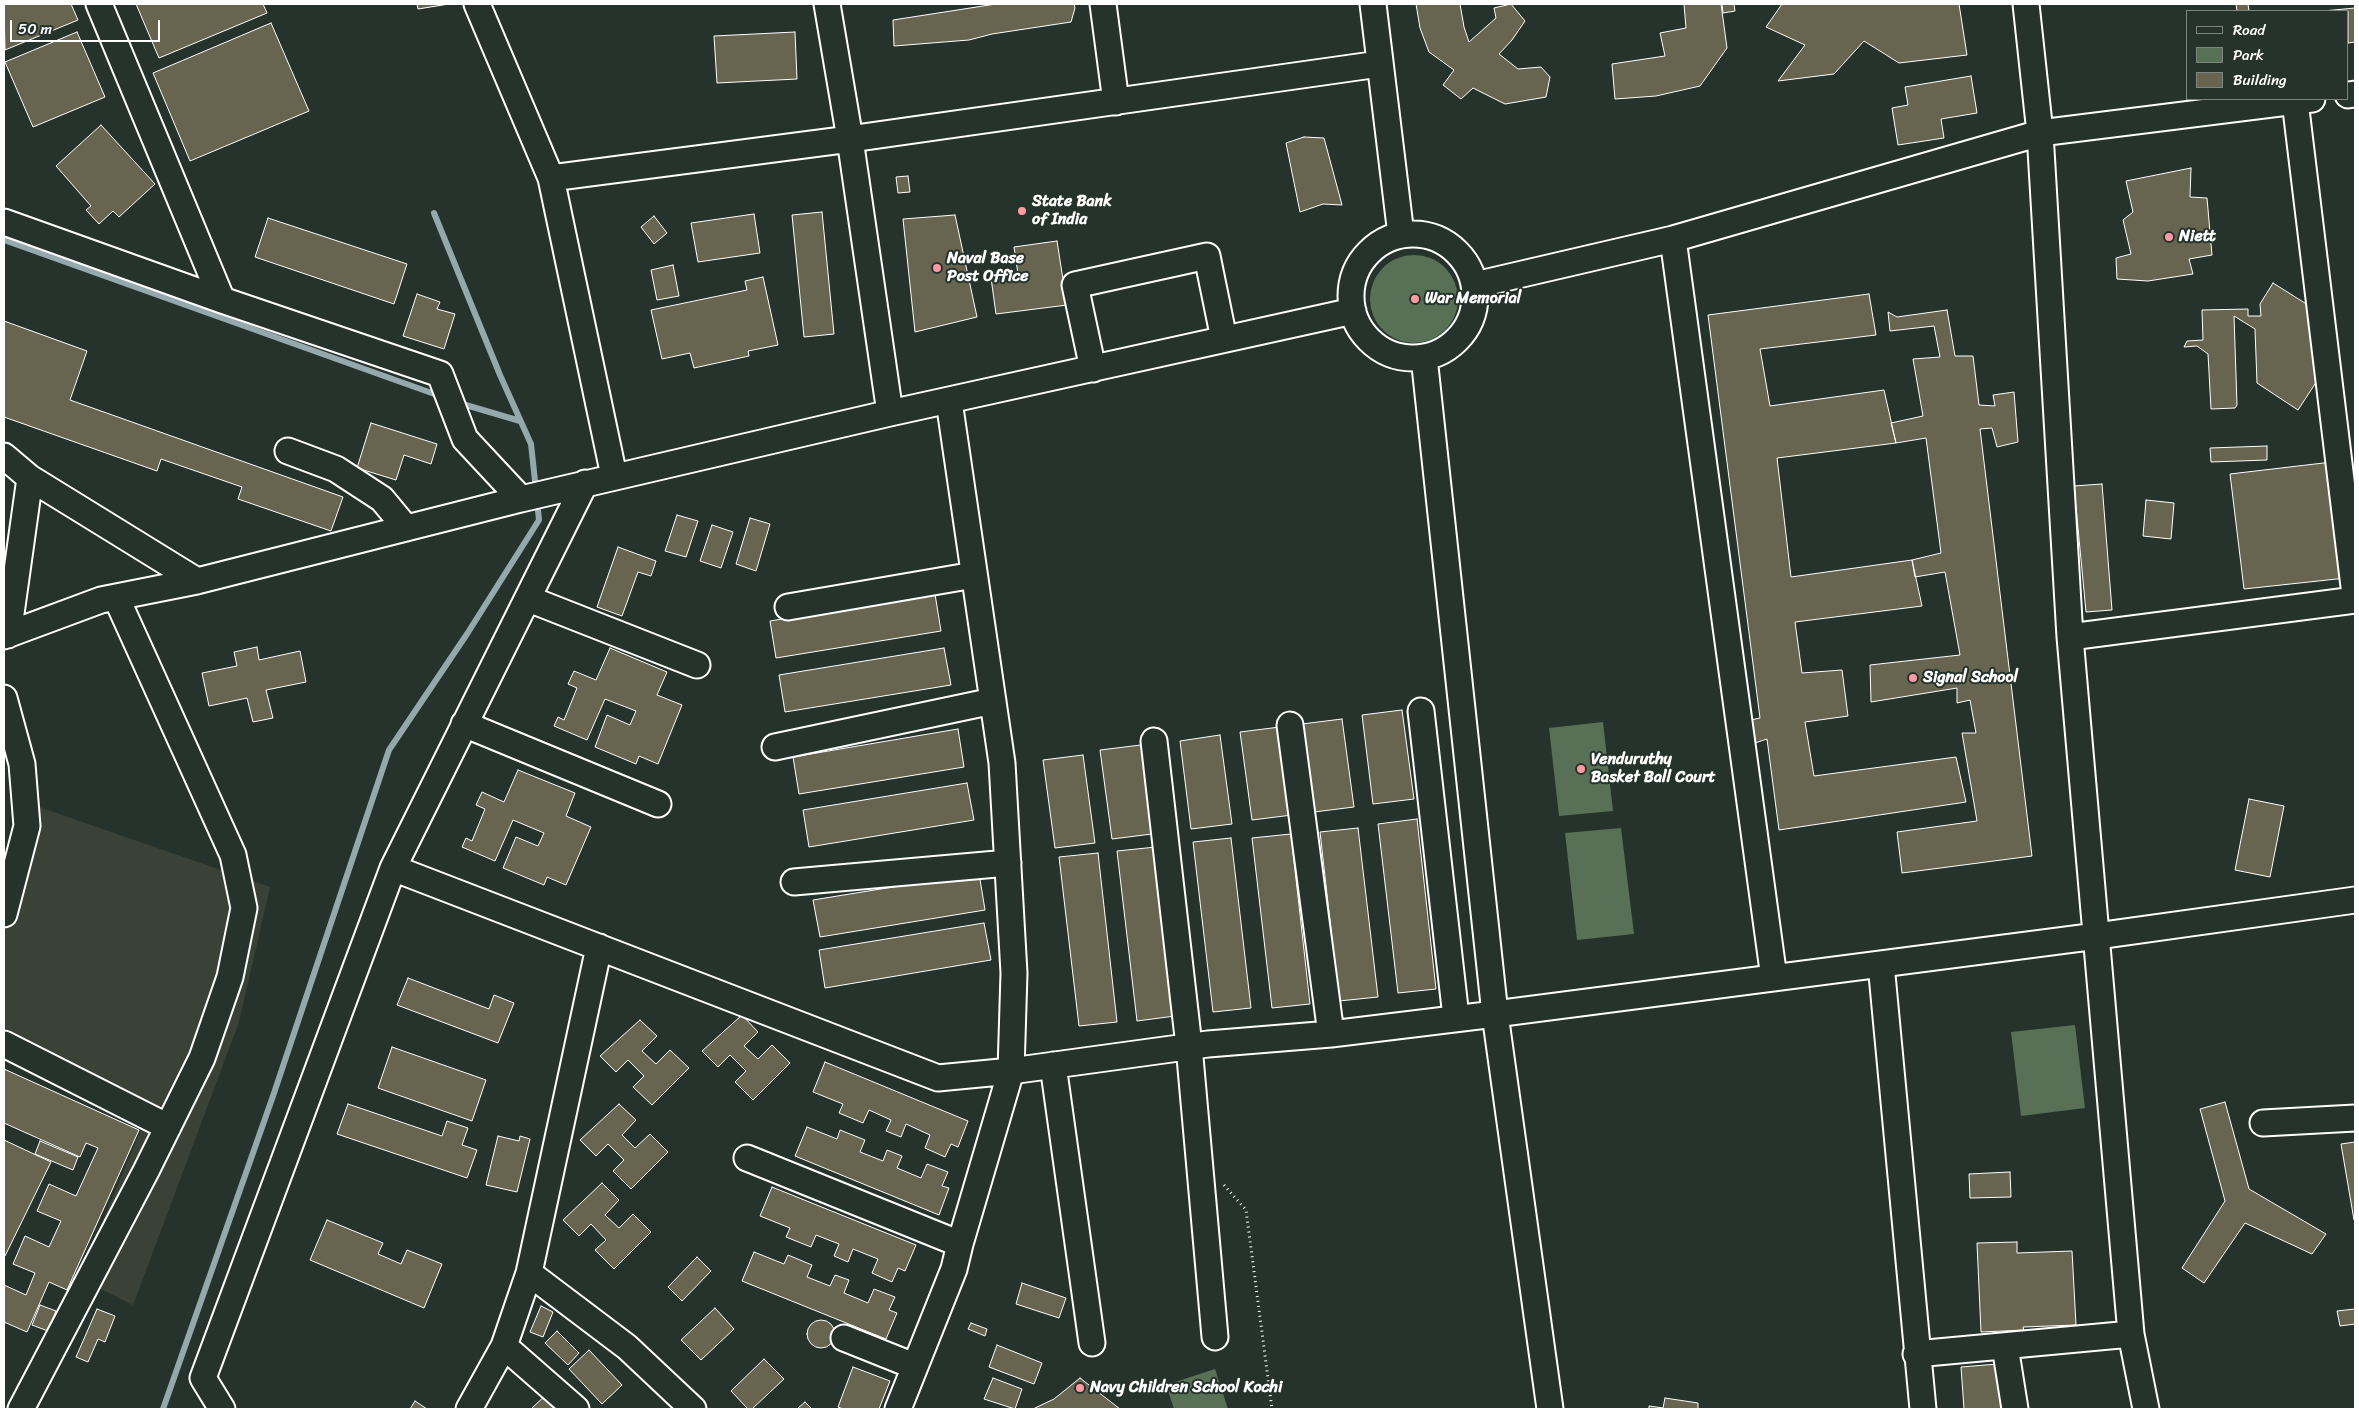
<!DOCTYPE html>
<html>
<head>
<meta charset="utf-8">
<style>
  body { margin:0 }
  #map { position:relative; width:2359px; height:1413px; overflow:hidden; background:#26332d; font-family:Sriracha,sans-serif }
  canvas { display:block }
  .frame { position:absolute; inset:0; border:5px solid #fff; pointer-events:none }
  .legend { position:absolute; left:2186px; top:10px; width:162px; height:90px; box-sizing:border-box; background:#26332d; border:1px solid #7d8581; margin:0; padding:6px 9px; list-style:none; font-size:15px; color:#fff }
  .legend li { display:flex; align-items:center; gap:10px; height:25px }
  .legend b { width:25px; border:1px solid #7d8581 }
  .scale { position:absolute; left:10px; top:20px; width:150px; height:22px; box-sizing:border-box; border:2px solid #fff; border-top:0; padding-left:6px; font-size:15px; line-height:18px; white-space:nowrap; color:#fff; -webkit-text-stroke:4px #26332d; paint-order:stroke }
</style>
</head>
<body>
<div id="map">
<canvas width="2359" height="1413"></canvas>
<div class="frame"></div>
<ul class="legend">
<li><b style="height:6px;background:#26332d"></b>Road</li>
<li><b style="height:14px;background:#587156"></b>Park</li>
<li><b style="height:14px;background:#676450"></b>Building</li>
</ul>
<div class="scale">50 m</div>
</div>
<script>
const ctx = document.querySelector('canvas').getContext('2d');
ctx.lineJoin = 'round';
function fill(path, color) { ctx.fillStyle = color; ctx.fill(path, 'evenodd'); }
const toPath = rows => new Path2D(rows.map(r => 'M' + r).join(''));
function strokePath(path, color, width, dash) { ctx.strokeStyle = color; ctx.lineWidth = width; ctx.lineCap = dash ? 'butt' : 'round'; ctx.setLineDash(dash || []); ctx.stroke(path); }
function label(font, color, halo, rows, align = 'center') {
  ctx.font = font + ' Sriracha,sans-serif'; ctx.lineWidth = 4; ctx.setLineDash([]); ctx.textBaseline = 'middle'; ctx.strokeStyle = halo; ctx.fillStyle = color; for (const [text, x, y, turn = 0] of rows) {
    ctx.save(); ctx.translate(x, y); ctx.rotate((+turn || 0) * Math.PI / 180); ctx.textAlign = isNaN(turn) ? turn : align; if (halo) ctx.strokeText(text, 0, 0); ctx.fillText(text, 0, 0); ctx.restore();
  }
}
const built = toPath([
  [39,807,270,887,239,1022,133,1305,79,1278,141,1129,4,1061,4,893]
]);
const green = toPath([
  '1370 299a44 44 0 1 1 88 0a44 44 0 1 1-88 0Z',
  [1603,722,1613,811,1559,816,1549,728],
  [1621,828,1634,934,1577,940,1565,833],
  [2075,1025,2085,1108,2021,1116,2011,1032],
  [1215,1369,1228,1409,1174,1409,1166,1385]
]);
const stream = toPath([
  [434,213,500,375,531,444,536,490],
  [4,240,440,396],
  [459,403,520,421],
  [163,1409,273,1096,389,750,467,634,539,520,537,500]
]);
const building = toPath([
  [4,4,71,4,78,20,5,50,4,4],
  [136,4,263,4,267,13,159,58,136,4],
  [417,4,449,4,418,9,417,4],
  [996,4,1074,4,1075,8,1071,22,992,34,969,40,894,46,893,20,996,4],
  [1416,4,1460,4,1464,27,1469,42,1496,18,1494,8,1511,4,1525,21,1512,40,1499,54,1518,69,1541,67,1550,77,1546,97,1505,104,1473,88,1461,99,1443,85,1454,70,1429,52,1420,28,1416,4],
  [1684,4,1721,4,1727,48,1700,86,1656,96,1615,99,1612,64,1665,56,1660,33,1686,28,1684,4],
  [1722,4,1734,4,1735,11,1723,13,1722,4],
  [1782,4,1959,4,1967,55,1899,63,1864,41,1834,74,1778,81,1805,45,1766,27,1782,4],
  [2236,4,2248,4,2249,11,2237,11,2236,4],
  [2355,8,2355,42,2348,43,2348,11,2323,11,2355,8],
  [271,23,309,111,190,161,153,73,271,23],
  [77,32,105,97,33,127,5,62,77,32],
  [795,32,797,79,717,83,714,36,795,32],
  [1971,76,1977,113,1941,119,1944,138,1898,145,1892,108,1908,105,1905,87,1971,76],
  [101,125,155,184,119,217,113,211,99,224,86,210,91,206,56,166,101,125],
  [1304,137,1324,138,1342,205,1323,204,1300,212,1286,143,1304,137],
  [2191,168,2190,197,2207,198,2212,255,2189,259,2193,274,2148,281,2117,279,2116,258,2131,254,2123,220,2133,212,2126,181,2191,168],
  [908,176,910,192,898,193,896,177,908,176],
  [822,212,834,334,804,337,792,215,822,212],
  [754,214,760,253,698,262,691,223,754,214],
  [955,215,977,317,915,332,903,219,955,215],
  [654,216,667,233,654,244,641,227,654,216],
  [268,218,407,264,394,304,255,257,268,218],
  [1057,241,1067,305,996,314,991,278,1018,274,1014,247,1057,241],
  [673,265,679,296,657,300,651,270,673,265],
  [763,277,778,345,748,351,749,356,694,368,690,353,662,359,651,310,747,290,745,281,763,277],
  [2273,283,2316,310,2326,367,2298,410,2257,383,2255,329,2234,316,2237,405,2235,408,2211,409,2208,354,2197,346,2184,347,2187,341,2203,340,2202,310,2248,309,2248,316,2261,316,2260,304,2273,283],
  [417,294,440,302,437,309,455,314,444,349,403,336,417,294],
  [1869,294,1876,335,1760,349,1770,406,1884,390,1896,443,1777,458,1791,577,1912,560,1922,606,1795,622,1802,673,1842,670,1848,716,1805,722,1814,776,1956,757,1966,802,1779,830,1767,739,1749,745,1746,721,1760,718,1708,315,1869,294],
  [1947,310,1955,356,1973,356,1979,405,1995,406,1993,395,2014,392,2018,442,1997,447,1992,428,1980,429,2032,856,1902,873,1897,832,1977,821,1962,733,1976,733,1970,700,1957,703,1957,688,1871,702,1870,665,1960,655,1945,572,1915,577,1912,560,1941,553,1926,438,1896,443,1891,423,1923,416,1913,359,1940,357,1934,326,1890,331,1888,312,1897,317,1947,310],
  [4,321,87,351,70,400,343,497,331,531,238,499,242,487,161,459,157,471,4,417,4,321],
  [371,423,437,444,431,464,404,455,396,480,357,468,371,423],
  [2267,446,2267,460,2211,462,2210,448,2267,446],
  [2332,462,2346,578,2244,589,2230,474,2332,462],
  [2102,484,2112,610,2086,612,2074,486,2102,484],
  [2146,500,2174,503,2171,539,2143,536,2146,500],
  [677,515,698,521,686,557,665,551,677,515],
  [750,518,770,524,756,571,736,564,750,518],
  [712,525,733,532,721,568,700,561,712,525],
  [618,547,656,561,651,576,638,572,622,616,597,607,618,547],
  [935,594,941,631,776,658,770,621,935,594],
  [257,647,259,660,300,651,306,682,266,690,273,718,253,722,247,698,209,706,202,673,237,666,234,652,257,647],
  [610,648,667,672,657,695,682,705,658,764,639,756,636,764,595,747,607,715,630,725,636,711,605,699,587,740,554,726,558,717,564,720,577,688,568,684,574,671,596,680,610,648],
  [944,648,951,685,785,712,779,675,944,648],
  [1402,710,1414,799,1373,804,1362,715,1402,710],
  [1342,719,1354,807,1314,812,1302,724,1342,719],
  [1280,727,1292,815,1252,820,1240,732,1280,727],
  [958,729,964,767,799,794,793,757,958,729],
  [1220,735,1232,824,1191,829,1180,741,1220,735],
  [1141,745,1152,834,1112,839,1100,750,1141,745],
  [1083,755,1095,843,1055,848,1043,760,1083,755],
  [518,770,575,793,566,816,591,827,566,885,547,877,544,885,503,868,516,837,538,846,544,833,513,820,495,861,462,847,466,838,472,841,485,809,476,805,482,792,504,802,518,770],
  [967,783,974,820,809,847,803,810,967,783],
  [2249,799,2284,806,2270,877,2235,870,2249,799],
  [1417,819,1436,989,1398,993,1378,824,1417,819],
  [1358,828,1378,997,1339,1001,1320,832,1358,828],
  [1291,834,1310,1004,1272,1008,1252,838,1291,834],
  [1231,838,1251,1008,1213,1012,1193,842,1231,838],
  [1156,847,1175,1016,1137,1021,1117,851,1156,847],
  [1098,853,1117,1022,1079,1026,1059,857,1098,853],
  [979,873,985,910,820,937,813,900,979,873],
  [984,923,991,960,825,988,819,950,984,923],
  [408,978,489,1009,494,995,514,1003,498,1043,397,1005,408,978],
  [742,1015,758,1032,744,1046,758,1059,772,1045,790,1063,753,1100,735,1082,746,1071,730,1055,718,1067,702,1051,742,1015],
  [640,1020,657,1036,642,1051,656,1064,670,1050,689,1068,652,1105,633,1087,644,1076,628,1060,616,1072,600,1056,640,1020],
  [392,1047,486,1080,472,1121,378,1088,392,1047],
  [825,1062,968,1121,958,1147,951,1144,945,1157,925,1148,930,1135,906,1124,901,1137,886,1131,891,1120,869,1110,863,1123,839,1113,843,1104,813,1092,825,1062],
  [4,1069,139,1130,67,1290,49,1282,27,1332,4,1322,4,1285,26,1295,35,1273,13,1264,25,1236,49,1247,61,1221,37,1211,49,1184,76,1196,98,1148,86,1143,80,1157,4,1123,4,1069],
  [2225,1102,2249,1189,2326,1234,2312,1254,2245,1223,2204,1283,2182,1268,2225,1201,2200,1109,2225,1102],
  [348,1104,442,1136,447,1121,468,1128,462,1145,477,1150,467,1178,337,1134,348,1104],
  [619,1104,636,1120,622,1135,635,1148,650,1134,668,1152,631,1189,613,1171,624,1160,608,1144,596,1156,580,1140,619,1104],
  [807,1127,837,1139,840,1130,865,1140,860,1152,883,1161,887,1150,902,1156,897,1168,921,1178,927,1164,948,1172,942,1186,949,1188,939,1215,795,1156,807,1127],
  [498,1136,519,1141,520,1136,530,1139,517,1192,486,1185,498,1136],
  [4,1140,51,1162,5,1256,4,1255,4,1140],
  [40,1141,78,1157,73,1170,35,1154,40,1141],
  [2355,1142,2355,1220,2354,1220,2341,1144,2355,1142],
  [2010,1172,2011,1197,1970,1198,1969,1174,2010,1172],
  [602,1183,619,1200,605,1215,619,1228,633,1214,651,1232,614,1269,595,1250,606,1240,591,1224,579,1236,563,1220,602,1183],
  [772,1187,916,1245,905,1271,898,1268,892,1282,872,1273,878,1259,853,1249,848,1262,834,1256,839,1244,816,1235,811,1247,786,1237,790,1228,760,1216,772,1187],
  [327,1220,383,1243,378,1254,401,1264,407,1250,442,1264,424,1308,310,1260,327,1220],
  [2017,1242,2017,1253,2072,1251,2076,1325,2023,1327,2024,1330,1981,1332,1977,1243,2017,1242],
  [754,1252,784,1264,788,1255,812,1265,807,1277,830,1286,835,1275,849,1280,844,1293,868,1303,874,1289,895,1297,889,1310,897,1313,886,1339,742,1281,754,1252],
  [697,1257,711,1271,682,1301,668,1287,697,1257],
  [1022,1283,1066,1298,1059,1318,1016,1304,1022,1283],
  [40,1305,56,1311,48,1331,32,1325,40,1305],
  [541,1306,553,1312,543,1337,530,1332,541,1306],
  [715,1308,734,1329,701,1360,681,1340,715,1308],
  [97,1309,115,1316,105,1342,98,1339,88,1362,76,1357,97,1309],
  [2355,1309,2355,1324,2340,1326,2337,1311,2355,1309],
  '807 1334a14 14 0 1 1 28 0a14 14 0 1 1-28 0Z',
  [971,1323,987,1329,985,1336,968,1329,971,1323],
  [557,1331,579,1353,568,1365,545,1343,557,1331],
  [997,1345,1042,1363,1034,1384,989,1367,997,1345],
  [589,1350,622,1385,602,1404,569,1369,589,1350],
  [764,1359,784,1379,752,1409,748,1409,731,1391,764,1359],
  [1998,1364,2001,1409,1964,1409,1961,1367,1998,1364],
  [853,1367,890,1381,879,1409,843,1409,838,1407,853,1367],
  [993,1378,1022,1389,1015,1409,984,1399,993,1378],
  [1080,1378,1120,1409,1033,1409,1054,1399,1080,1378],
  [549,1392,566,1409,531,1409,549,1392],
  [1665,1398,1698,1403,1698,1409,1649,1409,1649,1406,1663,1408,1665,1398],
  [415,1401,427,1409,410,1409,415,1401],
  [805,1402,812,1409,797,1409,805,1402]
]);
const path = toPath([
  [1224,1185,1246,1210,1272,1409]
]);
const minor = toPath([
  [99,4,222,300],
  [477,4,551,178,614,476],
  [827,4,850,139,890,413],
  [1103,4,1116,102],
  [1373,4,1401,235],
  [2026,4,2040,133,2070,637,2131,1334,2146,1409],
  [2348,95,2355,94],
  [2295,101,2355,595],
  [551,178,850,139,1379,64],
  [4,222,222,300,440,374,465,439,521,499,890,413,1353,311],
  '1351 296a62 62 0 1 1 124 0a62 62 0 1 1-124 0Z',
  [1673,239,1774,978],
  [1475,285,1673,239,2040,133,2312,99],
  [1424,357,1495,1014,1550,1409],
  [1093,369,1075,285,1207,256,1224,339],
  [288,451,336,469,382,499,406,528],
  [4,456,30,478,197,581],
  [529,599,697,665],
  [788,607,974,575],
  [8,635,30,478],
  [4,636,101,600,197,581,521,499],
  [2070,637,2355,600],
  [4,698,22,764,27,826,4,914],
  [1421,711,1456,1017],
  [464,724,658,804],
  [1290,725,1331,1034],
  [1154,741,1189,1046,1215,1337],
  [775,747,993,701],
  [393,868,938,1078,1011,1071,1208,1044,1331,1034,1495,1014,2097,936,2355,900],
  [794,882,1008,863],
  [1881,964,1923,1409],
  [4,1044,168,1127],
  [1053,1065,1092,1343],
  [2263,1123,2355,1118],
  [747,1158,960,1244],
  [529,1273,627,1347,693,1409],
  [844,1338,914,1366],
  [504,1346,576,1409],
  [2005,1346,2015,1409],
  [1916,1354,2131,1334],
  [21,1409,146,1171,202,1058,230,977,244,908,233,855,116,597],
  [222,1409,203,1378,393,868,585,483],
  [469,1409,504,1346,529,1273,599,947],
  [898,1409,954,1269,960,1244,1011,1071,1014,973,1002,763,949,401]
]);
const markers = [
  [1022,211,5,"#ff9aa2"],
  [2169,237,5,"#ff9aa2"],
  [937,268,5,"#ff9aa2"],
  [1415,299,5,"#ff9aa2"],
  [1913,678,5,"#ff9aa2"],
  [1581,769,5,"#ff9aa2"],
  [1080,1388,5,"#ff9aa2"]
];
const poiNames = [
  ["State Bank",1032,202],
  ["of India",1032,220],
  ["Niett",2179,237],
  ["Naval Base",947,259],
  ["Post Office",947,277],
  ["War Memorial",1425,299],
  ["Signal School",1923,678],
  ["Venduruthy",1591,760],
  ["Basket Ball Court",1591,778],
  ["Navy Children School Kochi",1090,1388]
];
fill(built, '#3a4238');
fill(green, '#587156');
strokePath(stream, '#95a8ac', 6);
fill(building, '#676450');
strokePath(building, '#fff', 1);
strokePath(minor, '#fff', 29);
strokePath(path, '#fff', 3, [1, 4]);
strokePath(minor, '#26332d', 25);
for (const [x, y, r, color] of markers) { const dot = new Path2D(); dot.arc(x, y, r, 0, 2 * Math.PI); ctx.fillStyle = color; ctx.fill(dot); strokePath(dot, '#26332d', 2); }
label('bold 16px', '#fff', '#26332d', poiNames, 'left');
</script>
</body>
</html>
